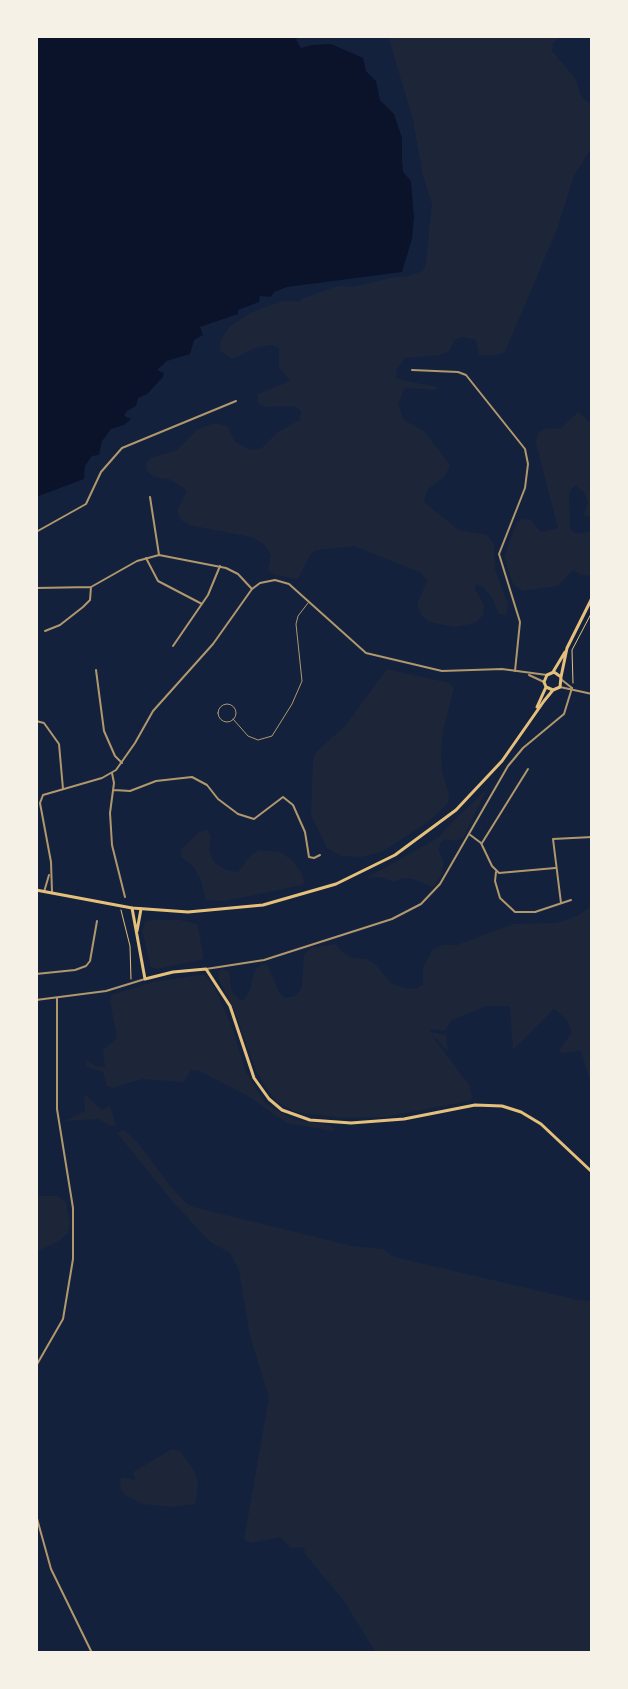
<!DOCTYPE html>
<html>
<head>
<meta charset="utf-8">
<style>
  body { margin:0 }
  #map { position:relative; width:628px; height:1689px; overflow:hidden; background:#14213d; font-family:"Exo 2",sans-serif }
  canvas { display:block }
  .frame { position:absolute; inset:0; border:38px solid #f6f1e7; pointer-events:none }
</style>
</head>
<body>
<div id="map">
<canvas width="628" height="1689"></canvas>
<div class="frame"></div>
</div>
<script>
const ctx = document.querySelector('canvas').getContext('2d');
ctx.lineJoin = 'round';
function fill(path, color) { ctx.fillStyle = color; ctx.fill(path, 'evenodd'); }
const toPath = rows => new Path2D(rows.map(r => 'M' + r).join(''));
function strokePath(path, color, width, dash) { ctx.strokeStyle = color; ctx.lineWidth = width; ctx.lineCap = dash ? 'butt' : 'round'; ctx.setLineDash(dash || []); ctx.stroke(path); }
const green = toPath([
  [388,36,561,36,553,43,552,51,575,78,582,98,592,104,592,147,574,176,557,229,505,352,497,355,479,355,476,340,462,337,455,340,449,351,439,355,405,358,396,371,396,378,401,380,439,387,435,390,405,388,398,404,404,420,424,431,450,465,445,476,428,489,424,502,459,530,488,535,494,545,495,569,508,604,506,615,499,614,491,596,483,587,476,584,475,589,484,605,483,615,476,623,455,627,429,622,422,616,417,605,427,581,422,573,354,546,316,550,310,555,298,579,275,575,268,570,271,556,265,545,251,537,189,525,181,520,177,511,187,490,169,479,155,477,147,471,146,464,150,458,177,450,197,430,214,423,227,426,235,442,250,450,262,448,278,432,300,420,301,411,294,406,266,407,258,403,258,394,290,381,279,367,279,348,272,345,258,347,232,359,220,351,221,340,229,327,250,313,271,305,285,301,299,302,303,298,338,286,353,287,395,277,405,277,423,271,426,263,432,204,423,176,413,120],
  [578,412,592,424,592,479,589,485,592,491,592,517,583,515,588,502,584,492,575,485,569,493,570,524,571,530,577,534,592,531,592,576,581,575,573,570,558,586,522,591,513,584,504,557,517,522,521,519,531,520,541,532,558,528,536,443,538,433,545,428,560,429],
  [387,669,449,683,454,688,443,731,441,753,442,771,449,794,448,803,428,822,383,851,362,857,341,856,327,848,311,815,313,759,317,751,345,726],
  [487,789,463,838,456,841,445,839,440,843,439,850,444,863,441,876,433,887,413,879,402,878,394,882,380,877,367,878,441,836,446,828],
  [207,829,211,836,209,850,214,862,226,870,238,872,251,855,259,850,280,852,292,860,301,872,304,880,303,885,225,901,206,900,201,880,193,866,181,857,181,850,198,833],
  [592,905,592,1087,581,1051,562,1053,559,1050,572,1032,566,1019,554,1009,513,1050,510,1006,487,1006,452,1020,445,1031,430,1029,430,1032,446,1035,448,1051,430,1033,470,1086,472,1098,469,1101,385,1117,342,1118,296,1112,277,1102,265,1087,255,1068,233,1007,219,980,218,972,222,969,229,972,232,992,240,1000,244,1000,250,990,254,972,260,965,267,964,279,992,285,998,296,996,302,987,304,955,310,948,336,944,342,952,353,958,367,959,376,965,391,983,408,989,417,988,423,985,423,968,433,949,443,945,457,945,513,924,556,923,579,915],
  [152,920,180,920,197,924,204,959,157,969,151,967,142,931,145,922],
  [198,975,205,975,215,988,232,1027,245,1070,265,1103,292,1119,328,1125,336,1129,332,1131,287,1123,248,1096,197,1070,191,1070,184,1082,143,1079,112,1088,107,1086,103,1072,86,1066,86,1060,95,1066,105,1067,103,1050,117,1038,110,1000,112,995,153,982],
  [84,1094,102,1110,110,1106,116,1125,111,1126,98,1119,64,1121,85,1111],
  [124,1130,138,1143,171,1187,187,1204,197,1208,352,1246,383,1249,394,1257,578,1300,592,1301,592,1653,376,1653,344,1601,305,1554,304,1547,291,1548,280,1537,251,1543,244,1540,269,1397,250,1336,239,1270,230,1253,210,1242,173,1202,117,1133],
  [36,1196,57,1196,66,1202,70,1223,68,1233,59,1241,36,1252],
  [172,1449,180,1451,195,1472,198,1485,195,1504,170,1507,143,1504,125,1495,121,1489,120,1479,124,1477,135,1480,133,1472]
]);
const water = toPath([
  [36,36,298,36,296,40,301,48,312,45,331,44,363,58,366,71,376,81,380,100,394,114,402,138,402,160,403,172,411,181,414,217,412,239,402,272,287,287,274,292,271,297,260,296,259,302,238,310,238,314,200,327,203,335,194,340,190,354,167,361,157,370,164,373,163,377,147,394,138,398,136,406,127,411,124,416,131,419,124,425,111,429,102,441,99,455,92,456,85,466,84,479,36,497]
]);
const path = toPath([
  [573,683,572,650,592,612],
  [121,910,130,946,131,979]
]);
const service = toPath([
  '218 713a9 9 0 1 1 18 0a9 9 0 1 1-18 0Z',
  [233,719,248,736,258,740,272,736,292,704,302,681,296,624,298,616,308,603]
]);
const minor = toPath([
  [412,370,458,372,466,375,525,449,528,464,525,488,499,554,520,622,515,671],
  [150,497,159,555],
  [36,532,86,504,101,472,122,448,236,401],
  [146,558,158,581,202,604],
  [36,588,91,587,137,561,159,555,226,568,238,574,252,589],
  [45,631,60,625,83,607,90,600,91,587],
  [173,646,208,595,220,566],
  [96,670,104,731,115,756,122,763],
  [562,680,572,688],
  [560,687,592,694],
  [36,721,44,723,59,744,63,789],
  [112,773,114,783,110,813,112,845,125,897],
  [114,790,130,791,156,781,192,777,207,785,218,799,238,814,254,819,283,797,293,805,305,832,309,857,314,858,320,855],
  [469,834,481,843,492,866,499,873,555,868],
  [482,843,528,769],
  [496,872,495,881,500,898,515,912,535,912,571,900],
  [561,903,553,839,592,837],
  [36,974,75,970,86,966,90,961,97,921]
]);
const tertiary = toPath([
  [529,675,544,682],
  [44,892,49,875],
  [52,892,51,862,40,803,43,795,102,778,116,770,135,743,153,711,213,644,252,589,260,583,275,580,289,584,366,653,442,671,502,669,547,675],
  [206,969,264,960,392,919,421,904,440,884,508,766,523,748,564,714,572,688],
  [36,1000,106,991,145,979],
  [36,1366,63,1319,73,1259,73,1208,57,1109,57,998],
  [36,1515,51,1569,92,1653]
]);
const secondary = toPath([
  [132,908,145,979,173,972,206,969,230,1006,254,1078,269,1099,282,1110,310,1120,351,1123,404,1119,475,1105,502,1106,521,1112,541,1124,592,1172],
  [137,931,141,909]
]);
const primary = toPath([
  [553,672,565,652],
  [561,677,567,648,592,598],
  [537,707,546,687],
  [36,890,132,908,188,912,263,905,336,884,395,855,456,810,502,761,544,701,553,690,560,687,561,677,554,672,547,675,544,682,546,687,553,690]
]);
fill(green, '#1d2539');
fill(water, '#0b132b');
strokePath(path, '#e5c07b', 1);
strokePath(service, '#b1986c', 1);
strokePath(minor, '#b1986c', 2);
strokePath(tertiary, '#b1986c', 2);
strokePath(secondary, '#e5c07b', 3);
strokePath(primary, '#e5c07b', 3);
</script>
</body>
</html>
